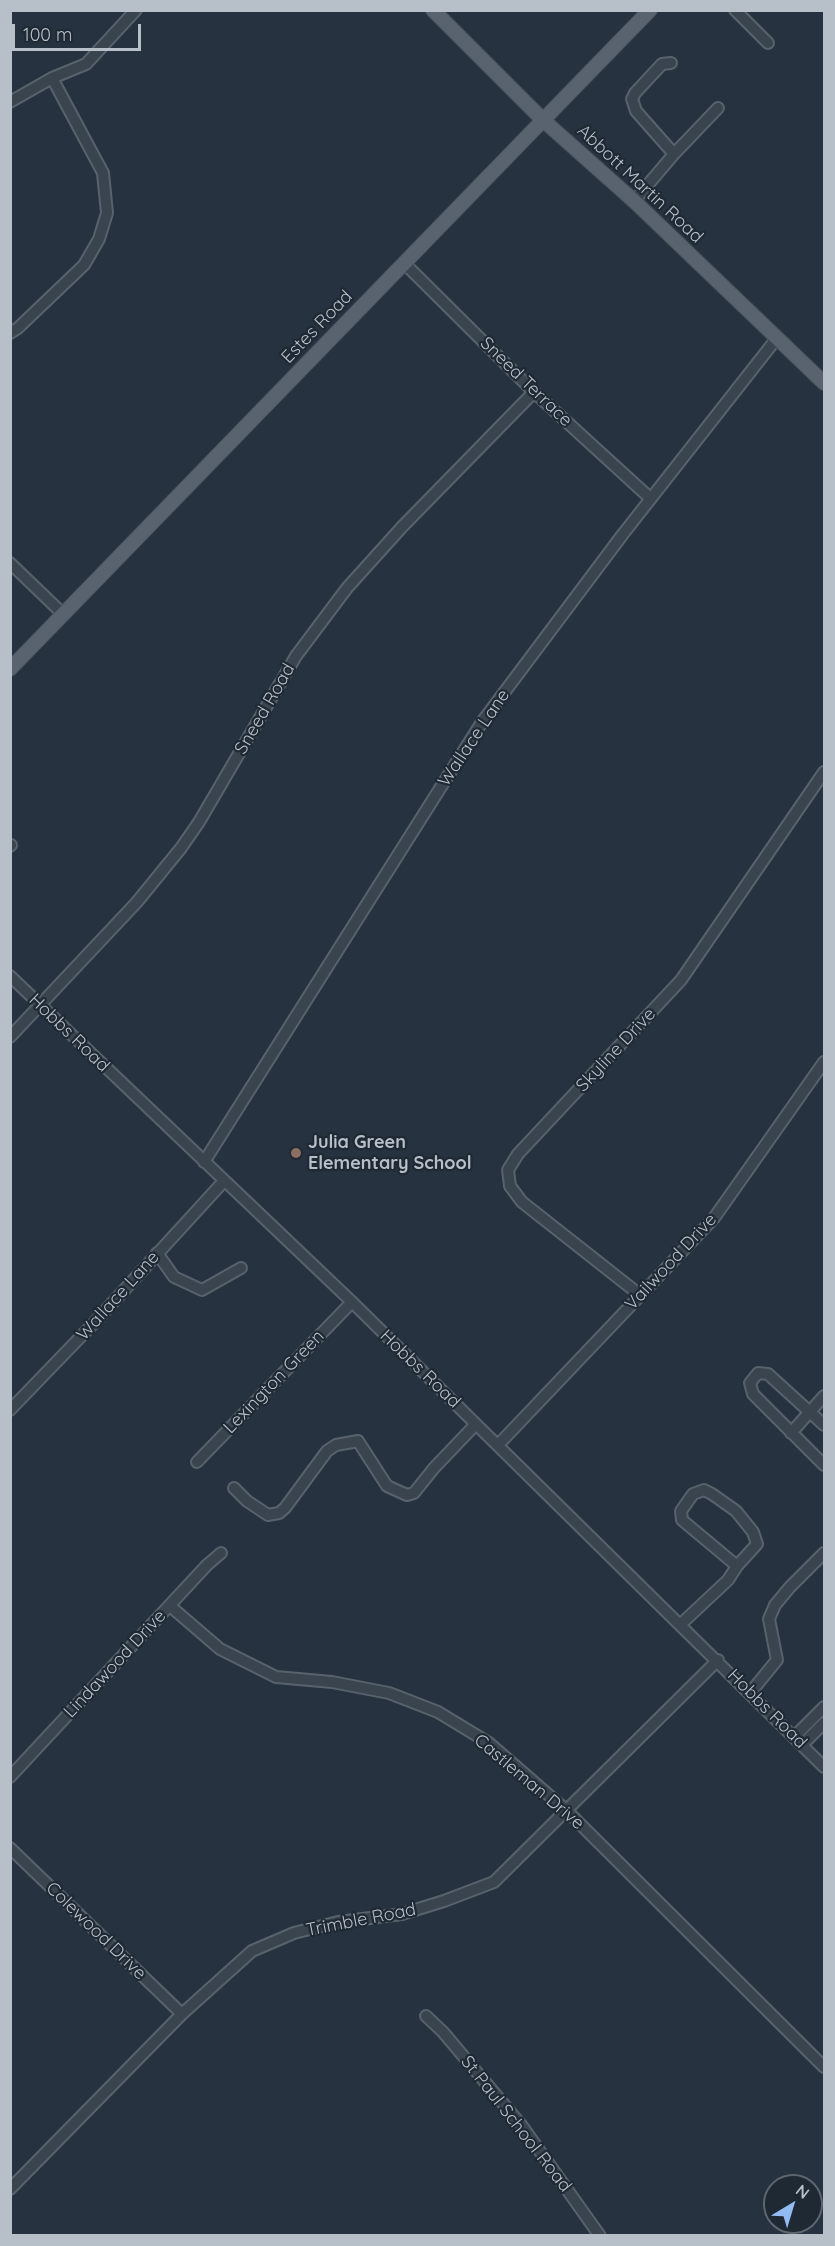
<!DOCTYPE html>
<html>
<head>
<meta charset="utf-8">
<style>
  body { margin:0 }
  #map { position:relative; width:835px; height:2246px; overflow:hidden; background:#26323f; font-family:Quicksand,sans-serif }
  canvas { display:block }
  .frame { position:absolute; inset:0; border:12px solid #b7bfc9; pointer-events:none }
  .north { position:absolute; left:763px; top:2174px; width:60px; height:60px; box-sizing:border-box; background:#1f2934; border:2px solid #5c6570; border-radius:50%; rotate:38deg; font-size:16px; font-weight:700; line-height:24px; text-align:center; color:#b7bfc9 }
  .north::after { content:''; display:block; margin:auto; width:21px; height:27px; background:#92bbf3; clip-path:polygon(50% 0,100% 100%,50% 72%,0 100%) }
  .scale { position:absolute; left:12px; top:24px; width:129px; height:27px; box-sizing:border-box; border:3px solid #b7bfc9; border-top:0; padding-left:8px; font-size:18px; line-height:21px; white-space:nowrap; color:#b7bfc9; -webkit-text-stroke:4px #1f2934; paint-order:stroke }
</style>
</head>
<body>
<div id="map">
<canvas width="835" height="2246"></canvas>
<div class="frame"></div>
<div class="north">N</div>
<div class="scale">100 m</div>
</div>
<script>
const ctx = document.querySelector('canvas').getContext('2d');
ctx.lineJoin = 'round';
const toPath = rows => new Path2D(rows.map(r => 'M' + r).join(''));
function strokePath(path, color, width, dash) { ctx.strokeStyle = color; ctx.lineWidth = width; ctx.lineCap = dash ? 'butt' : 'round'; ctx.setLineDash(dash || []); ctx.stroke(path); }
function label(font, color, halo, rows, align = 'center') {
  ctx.font = font + ' Quicksand,sans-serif'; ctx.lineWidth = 4.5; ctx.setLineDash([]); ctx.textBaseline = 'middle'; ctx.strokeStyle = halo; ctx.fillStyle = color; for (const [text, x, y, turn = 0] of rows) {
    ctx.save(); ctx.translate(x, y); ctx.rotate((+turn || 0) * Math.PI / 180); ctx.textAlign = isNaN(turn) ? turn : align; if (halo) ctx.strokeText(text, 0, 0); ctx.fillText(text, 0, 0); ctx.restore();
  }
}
const minor = toPath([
  [735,10,768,43],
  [671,63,662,64,635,93,632,99,636,111,674,154],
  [10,102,52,78,86,64,136,10],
  [634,201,674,154,718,108],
  [404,263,534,392,650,498],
  [10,333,18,328,84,265,99,239,107,213,103,173,52,78],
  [10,563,63,614],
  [10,846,11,845],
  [10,976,352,1302,824,1767],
  [10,1037,137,902,181,848,199,822,296,656,347,588,402,527,534,392],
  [204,1162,482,722,623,534,777,338],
  [157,1253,174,1277,202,1290,241,1268],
  [640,1295,522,1202,510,1186,508,1170,518,1154,681,980,824,772],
  [10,1410,95,1322,224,1181],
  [824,1425,768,1374,758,1373,750,1383,753,1394,824,1465],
  [791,1433,824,1396],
  [498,1445,714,1218,824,1062],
  [197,1462,352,1302],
  [234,1488,247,1501,268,1515,279,1513,285,1508,327,1451,336,1445,358,1441,387,1486,407,1495,414,1493,434,1468,476,1424],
  [170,1606,220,1649,276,1677,332,1682,389,1693,438,1712,489,1743,566,1810,824,2067],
  [681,1624,728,1580,737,1566,682,1520,681,1511,693,1494,704,1490,712,1494,736,1511,753,1532,757,1544,737,1566],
  [750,1693,777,1660,769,1619,775,1605,790,1587,824,1553],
  [794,1737,824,1707],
  [802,1745,824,1723],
  [10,1777,207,1565,221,1553],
  [10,1848,182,2014],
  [426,2016,443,2032,522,2126,600,2236],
  [10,2189,182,2014,252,1951,294,1933,338,1922,402,1914,444,1901,494,1882,718,1660]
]);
const major = toPath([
  [433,10,543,120,634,201,824,383],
  [10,669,650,10]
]);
const markers = [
  [296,1153,6,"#8d6e63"]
];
const streetNames = [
  ["Abbott Martin Road",640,184,43],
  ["Estes Road",317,327,-46],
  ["Sneed Terrace",526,382,44],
  ["Sneed Road",265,709,-60],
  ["Wallace Lane",474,738,-56],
  ["Hobbs Road",69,1033,44],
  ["Skyline Drive",616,1050,-47],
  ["Vailwood Drive",671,1262,-47],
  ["Wallace Lane",118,1296,-48],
  ["Hobbs Road",420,1369,44],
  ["Lexington Green",274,1382,-46],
  ["Lindawood Drive",115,1664,-47],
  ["Hobbs Road",767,1709,45],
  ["Castleman Drive",529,1782,40],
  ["Trimble Road",361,1920,-11],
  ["Colewood Drive",96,1931,44],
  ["St Paul School Road",516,2124,52]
];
const poiNames = [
  ["Julia Green",308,1143],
  ["Elementary School",308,1164]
];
strokePath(minor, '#58626c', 14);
strokePath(major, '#444d58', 16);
strokePath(minor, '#3a444f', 10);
strokePath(major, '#58636f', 14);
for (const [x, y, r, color] of markers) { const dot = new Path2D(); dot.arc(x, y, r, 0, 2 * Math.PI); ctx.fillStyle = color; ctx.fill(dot); strokePath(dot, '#1f2934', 2); }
label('18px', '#b7bfc9', '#1f2934', streetNames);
label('bold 18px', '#b7bfc9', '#1f2934', poiNames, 'left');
</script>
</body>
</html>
